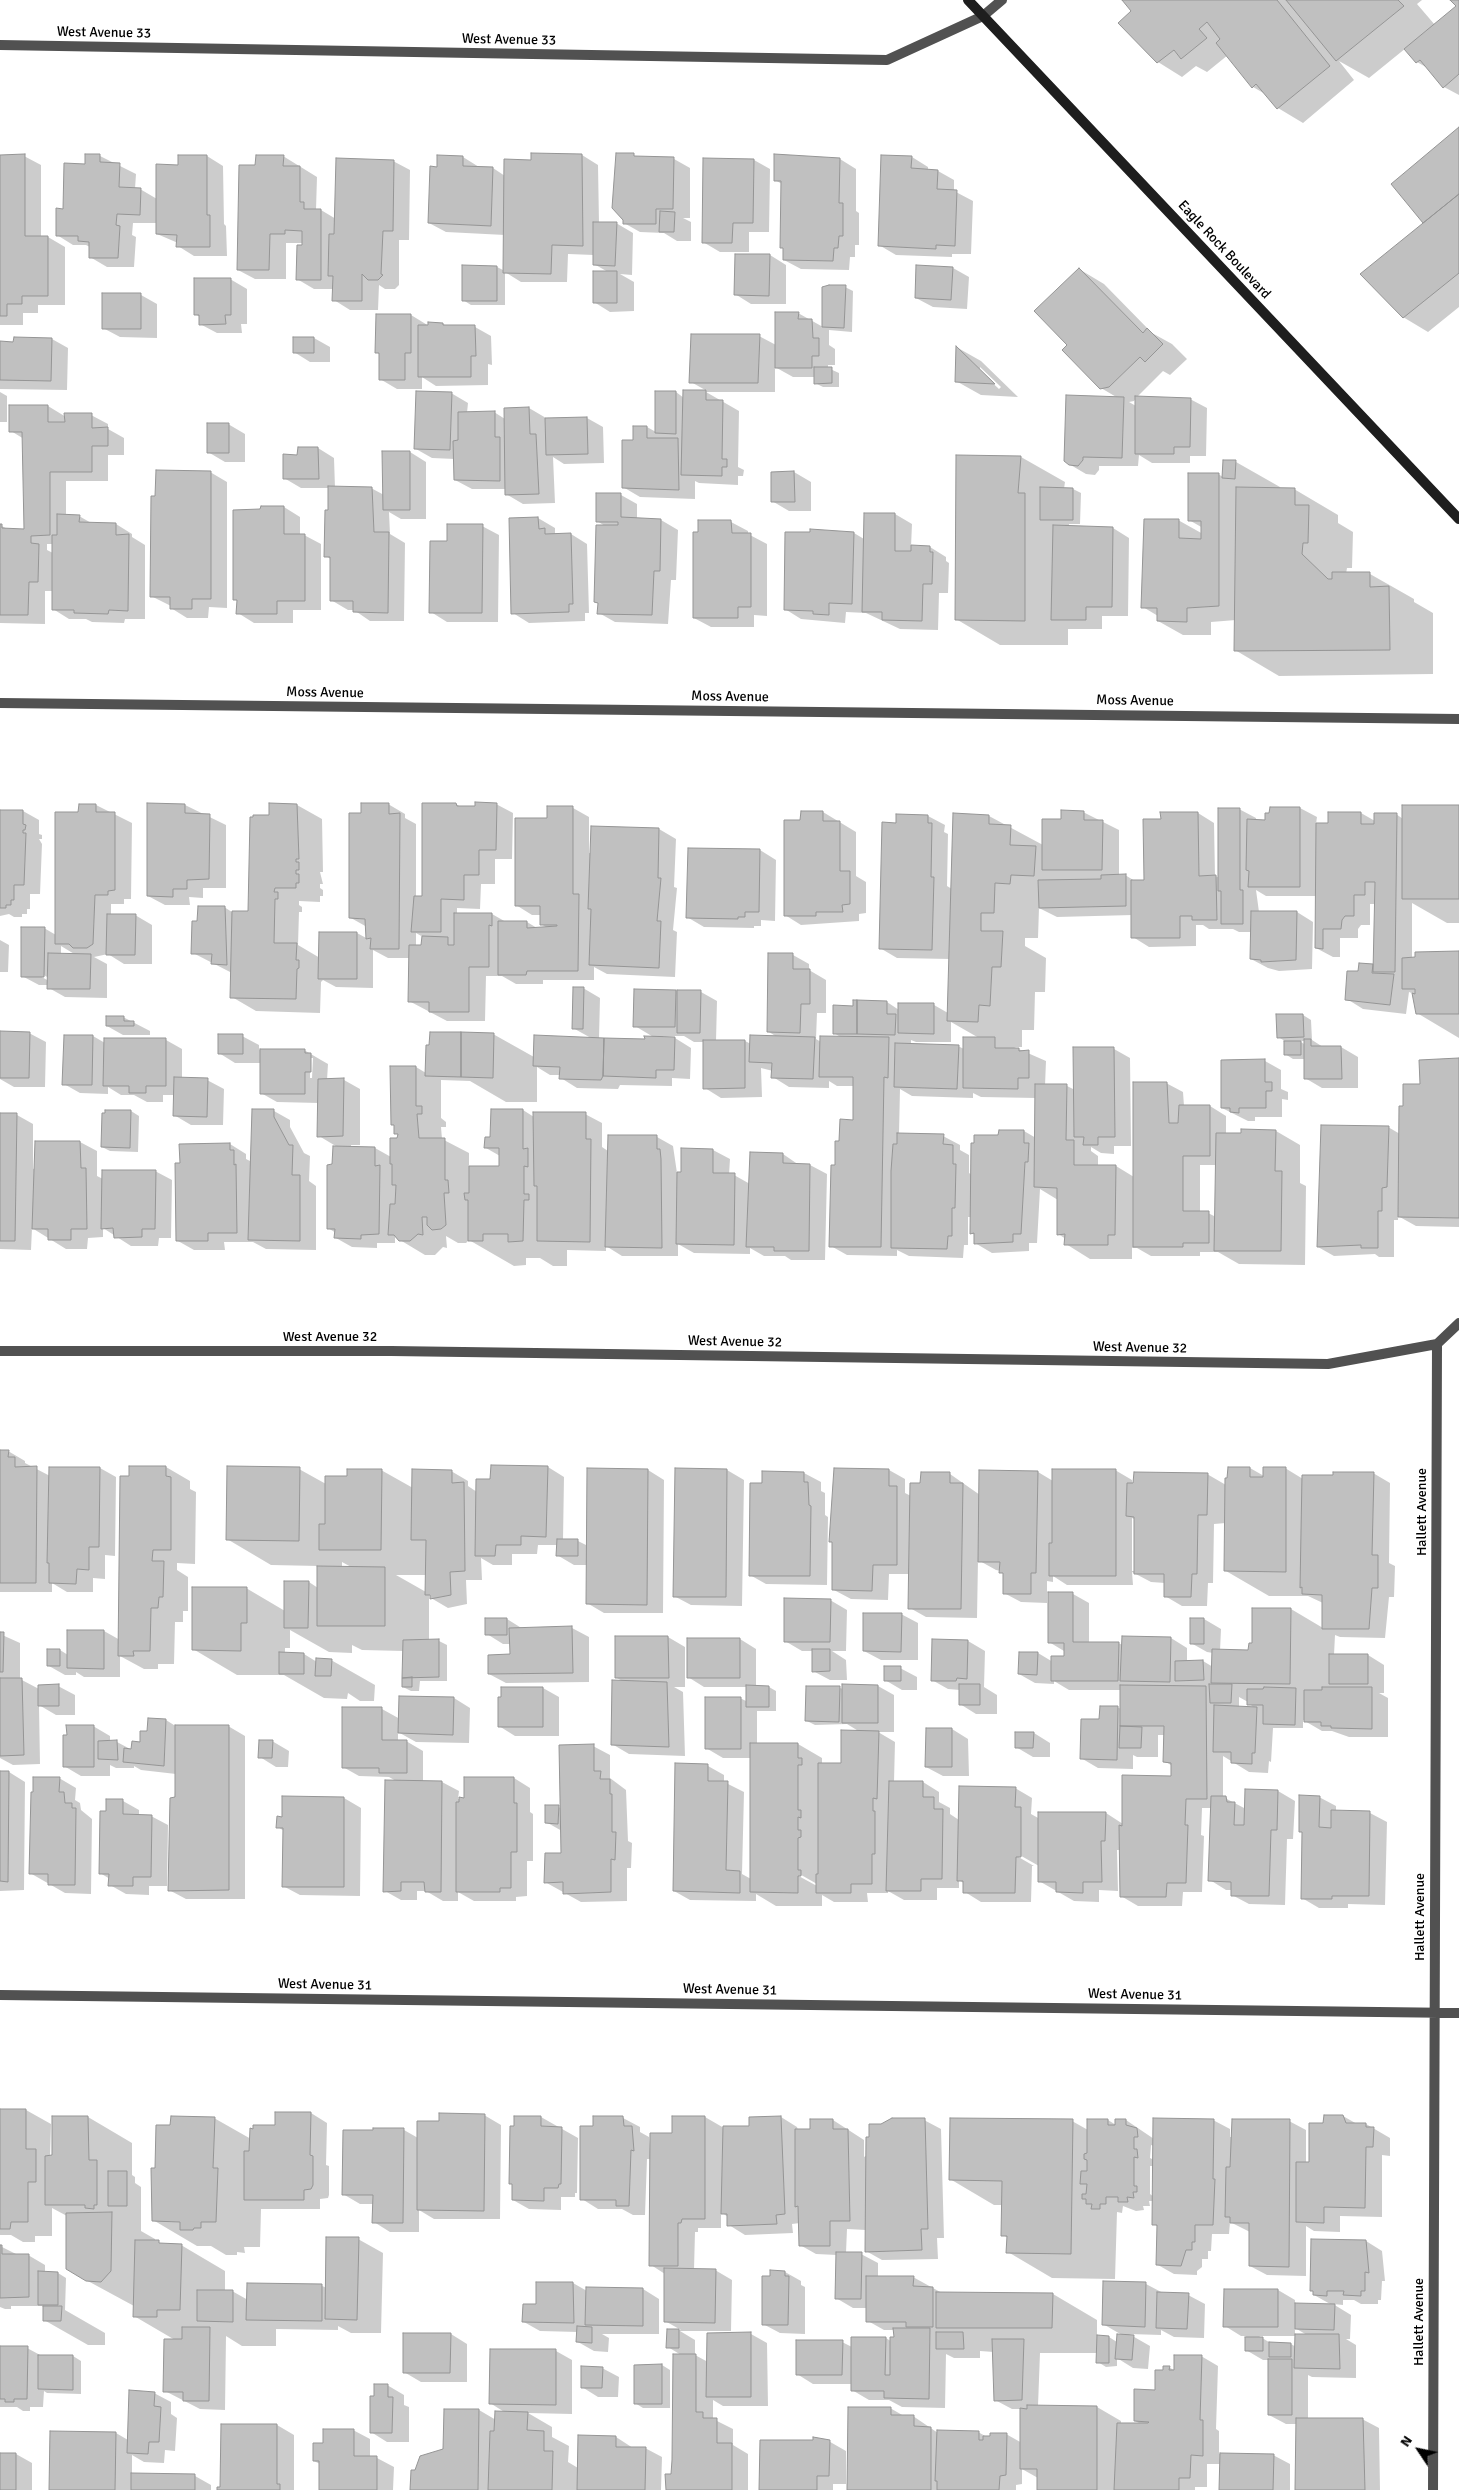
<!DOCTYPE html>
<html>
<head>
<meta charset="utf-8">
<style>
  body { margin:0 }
  #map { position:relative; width:1459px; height:2490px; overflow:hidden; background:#fff; font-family:Signika,sans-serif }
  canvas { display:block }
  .north { position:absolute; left:1394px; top:2425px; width:50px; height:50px; -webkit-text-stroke:4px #fff; paint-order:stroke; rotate:304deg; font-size:14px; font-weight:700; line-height:20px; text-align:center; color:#000 }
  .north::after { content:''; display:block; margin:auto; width:18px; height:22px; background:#000; clip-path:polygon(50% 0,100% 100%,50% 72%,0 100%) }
</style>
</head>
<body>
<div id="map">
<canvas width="1459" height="2490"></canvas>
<div class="north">N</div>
</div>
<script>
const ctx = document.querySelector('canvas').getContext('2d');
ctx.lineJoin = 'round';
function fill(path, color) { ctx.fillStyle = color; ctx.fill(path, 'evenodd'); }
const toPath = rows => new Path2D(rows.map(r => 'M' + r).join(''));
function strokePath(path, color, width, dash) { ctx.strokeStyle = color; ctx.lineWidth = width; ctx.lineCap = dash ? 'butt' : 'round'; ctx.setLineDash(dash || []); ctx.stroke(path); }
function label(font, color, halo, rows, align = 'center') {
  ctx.font = font + ' Signika,sans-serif'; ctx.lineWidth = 4; ctx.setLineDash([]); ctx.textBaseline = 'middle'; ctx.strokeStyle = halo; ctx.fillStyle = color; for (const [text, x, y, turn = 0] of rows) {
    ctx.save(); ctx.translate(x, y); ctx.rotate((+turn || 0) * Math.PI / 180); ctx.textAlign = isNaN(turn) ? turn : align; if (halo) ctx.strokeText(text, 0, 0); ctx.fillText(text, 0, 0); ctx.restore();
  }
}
const shadow = toPath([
  [1123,0,1422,0,1417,4,1435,25,1457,6,1452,0,1459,0,1459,95,1444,87,1431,70,1417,62,1406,48,1369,78,1339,61,1354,80,1303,123,1278,108,1267,95,1253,87,1228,55,1207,72,1196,66,1182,77,1158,62,1119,23,1133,11],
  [1459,129,1459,307,1428,332,1403,317,1425,223,1393,184],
  [582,155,598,165,599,223,616,223,633,233,632,275,620,274,634,282,634,311,610,312,594,302,608,272,594,264,594,255,568,254,567,282,521,282,505,272,505,305,471,305,463,300,463,267,497,267,505,271,505,235,446,232,429,223,438,168,463,157,479,167,493,168,505,176,532,161],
  [617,155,674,159,690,168,690,218,683,218,691,222,691,241,677,241,664,233,640,232,624,223],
  [0,156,24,156,41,165,41,237,48,237,65,247,65,305,38,305,38,313,23,313,23,325,0,325],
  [100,156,136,174,135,189,140,189,157,199,179,166,207,156,223,166,224,224,226,226,227,256,194,256,178,246,178,243,157,234,157,223,133,223,132,235,136,237,134,267,107,267,90,257,90,247,86,245,73,245,57,235,64,210,86,165],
  [283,156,317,177,316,210,321,210,336,219,393,161,410,170,409,240,399,240,399,285,395,289,385,289,379,285,378,310,350,310,334,300,334,289,314,289,297,279,303,243,286,243,286,279,255,279,238,270,256,167],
  [912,157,928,167,928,170,938,171,954,180,954,191,973,201,971,254,952,254,952,257,896,255,879,245],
  [840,159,856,169,856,211,859,213,859,245,855,245,855,257,850,257,849,270,801,269,784,260,785,249,781,247,782,184,775,180],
  [754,160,770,169,769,232,749,232,749,252,720,252,703,242],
  [770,255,786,265,786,304,751,304,735,294],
  [953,268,969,277,967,309,933,307,916,298],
  [1079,269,1104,284,1152,333,1172,344,1187,359,1170,375,1163,371,1137,397,1190,399,1207,408,1206,456,1190,456,1190,463,1152,463,1139,455,1138,466,1099,466,1099,470,1095,475,1086,474,1069,464,1118,398,1101,388,1069,345],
  [1136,398,1136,406,1129,402,1134,401],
  [230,279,247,289,247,324,241,324,242,333,217,333,200,324,200,317,195,314],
  [845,287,853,291,852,332,829,330,829,345,835,349,835,365,828,365,828,368,839,373,839,387,823,387,815,383,815,377,793,377,775,367,775,392,706,392,739,411,738,467,744,470,743,476,738,476,738,485,699,483,695,481,695,499,640,497,623,487,634,441,647,427,656,432,676,392,684,398,684,391,707,391,691,382,759,336,776,345,798,313,823,327,824,289],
  [141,295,157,304,157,338,120,337,103,328],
  [411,315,429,326,443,324,447,326,475,327,491,336,492,365,488,364,488,385,436,386,422,377,422,389,397,389,380,379,380,355,377,352],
  [314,338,330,347,330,362,310,362,294,352],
  [15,339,52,339,68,348,67,390,0,389,0,342,15,343],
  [958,348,981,361,1018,397,981,395,956,381],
  [980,367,1001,387,999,389,980,371],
  [0,392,7,396,7,422,0,422],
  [451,393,468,403,467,413,494,412,505,419,505,409,529,408,546,418,587,418,603,427,604,463,564,464,553,457,555,503,523,504,506,494,506,489,472,489,455,480,455,459,432,458,416,449],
  [48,406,66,417,91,415,108,424,108,429,124,438,124,455,108,455,108,481,66,481,66,516,79,516,93,524,116,524,132,534,132,537,145,545,145,619,125,619,124,623,92,622,86,619,69,619,53,609,53,591,45,591,45,624,0,623,0,525,9,530,25,530,24,439,11,431],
  [47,544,53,544,53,553,47,550],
  [228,424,245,434,245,462,225,462,208,452],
  [318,448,334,458,335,488,371,488,384,495,410,452,426,462,426,519,401,519,389,512,390,534,405,543,404,621,370,621,354,610,348,610,331,600,332,560,326,556,329,488,301,488,284,478,299,456],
  [1021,457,1065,482,1064,489,1073,489,1081,493,1080,524,1069,524,1069,527,1113,528,1129,538,1128,616,1102,616,1102,629,1068,629,1068,645,1000,645,956,619],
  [1236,462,1280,487,1280,489,1294,489,1338,515,1338,523,1353,532,1352,568,1347,568,1346,574,1370,574,1414,599,1414,602,1433,613,1433,674,1279,676,1235,650,1236,620,1211,622,1211,635,1183,635,1158,621,1158,616,1143,607,1178,520,1203,534,1203,528,1189,520,1218,474,1223,477],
  [210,472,227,482,227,608,209,607,208,618,187,618,171,608,171,606,151,596],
  [794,472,811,482,811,511,789,511,772,501,772,473],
  [621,495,637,504,637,519,661,520,678,530,676,580,671,580,668,624,615,622,599,613,605,526,597,521],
  [284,507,300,517,300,535,304,535,321,544,321,610,293,610,293,623,254,623,238,613,238,601,234,599,262,511],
  [865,514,895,514,912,524,911,547,930,547,946,557,946,561,949,563,948,593,939,593,938,630,900,629,866,613,846,612,845,623,801,619,785,609,812,531,854,533,864,539],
  [538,518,555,528,555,535,571,534,587,544,589,613,585,613,585,621,529,623,513,613],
  [731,522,748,531,748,534,767,544,767,616,754,615,754,627,711,627,694,618,700,533],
  [482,526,499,535,498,622,447,622,431,612,448,542],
  [388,804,405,814,405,818,416,824,416,898,423,898,456,804,461,807,476,807,496,804,513,813,512,859,495,859,495,884,481,884,480,909,457,908,457,914,492,914,506,922,527,922,537,928,546,927,541,924,541,915,532,915,516,905,549,819,573,808,589,817,589,853,592,853,593,827,659,829,676,839,674,887,677,888,673,930,677,932,675,977,607,974,594,967,594,980,543,980,543,984,516,984,502,976,486,976,485,1021,447,1021,409,1001,410,958,388,958,373,950,373,988,336,987,323,980,321,982,320,1013,256,1011,232,997,232,973,193,953,198,922,224,907,232,912,249,913,271,816,271,805,297,805,322,819,323,872,320,872,323,884,320,884,320,888,323,890,323,896,320,896,320,902,299,901,299,905,302,907,302,912,299,912,298,945,320,958,357,933,368,939,367,927,351,918,362,814],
  [416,933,423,937,422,946,416,946],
  [80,805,96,805,132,823,131,899,124,899,124,904,111,904,111,915,135,915,152,925,152,964,124,964,108,954,94,957,107,964,107,998,65,997,49,988,49,985,39,985,22,976,44,928,56,935],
  [61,946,76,955,61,954],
  [40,973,49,978,49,981,38,975],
  [185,805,226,825,226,888,203,888,203,898,189,897,190,905,165,905,148,896],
  [1459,806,1459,923,1447,923,1412,903,1412,959,1459,953,1459,1038,1417,1013,1414,994,1409,992,1406,1014,1363,1009,1347,999,1359,973,1360,964,1375,966,1376,904,1370,904,1370,925,1361,925,1358,929,1358,938,1340,938,1340,957,1333,957,1316,948,1317,896,1266,896,1256,890,1259,912,1297,912,1313,922,1312,969,1279,971,1268,968,1251,959,1252,932,1239,932,1233,929,1209,929,1203,925,1196,925,1196,946,1149,947,1133,937,1133,915,1057,917,1039,908,1038,938,1025,938,1025,946,1046,958,1045,992,1035,992,1034,1030,1022,1030,1022,1047,1014,1047,1046,1061,1045,1086,1067,1086,1075,1090,1114,1049,1130,1058,1131,1146,1114,1146,1114,1154,1101,1153,1091,1147,1091,1151,1098,1156,1098,1166,1116,1166,1134,1177,1166,1083,1183,1092,1184,1106,1210,1106,1226,1116,1226,1135,1276,1131,1300,1145,1300,1183,1306,1186,1305,1265,1239,1264,1218,1252,1200,1252,1200,1256,1151,1256,1137,1248,1132,1248,1132,1259,1090,1259,1066,1244,1066,1239,1058,1234,1058,1200,1040,1189,1037,1243,1029,1243,1029,1251,992,1253,975,1243,975,1235,971,1233,971,1217,968,1217,968,1245,964,1245,963,1258,909,1256,897,1250,897,1256,847,1255,831,1246,836,1166,841,1142,854,1121,854,1086,837,1086,829,1081,829,1088,789,1087,773,1077,773,1071,761,1068,762,1097,721,1098,705,1088,705,1042,694,1042,684,1036,663,1036,663,1038,675,1038,691,1048,690,1079,672,1078,672,1086,620,1085,618,1089,577,1088,561,1078,561,1075,550,1075,537,1067,537,1102,506,1102,470,1081,441,1080,441,1118,446,1122,446,1127,441,1127,442,1139,469,1153,469,1167,500,1167,500,1156,486,1148,492,1138,492,1110,523,1110,534,1117,585,1114,602,1123,602,1147,608,1151,657,1137,673,1146,677,1173,682,1173,683,1149,713,1150,730,1159,729,1175,734,1175,750,1184,783,1154,799,1165,810,1165,827,1174,825,1260,791,1260,785,1256,764,1256,750,1248,750,1254,694,1253,678,1244,678,1256,622,1256,606,1246,606,1251,567,1250,567,1266,553,1266,540,1258,526,1258,526,1265,514,1266,469,1240,466,1243,458,1243,446,1236,447,1248,443,1247,435,1255,425,1255,395,1237,395,1243,377,1243,377,1248,352,1247,336,1238,336,1233,328,1228,334,1166,339,1148,319,1136,319,1103,277,1102,261,1093,261,1063,235,1063,219,1053,242,1036,259,1045,259,1050,304,1050,321,1060,328,1064,327,1080,344,1080,360,1089,360,1145,351,1145,351,1148,375,1148,391,1157,399,1135,395,1133,396,1126,392,1124,416,1067,426,1073,493,1034,534,1057,591,1038,573,1028,583,988,600,998,599,1038,646,1040,655,1038,635,1026,675,991,701,992,717,1001,716,1041,745,1041,751,1044,777,1037,769,1032,793,955,809,964,809,970,826,980,826,1013,817,1013,816,1039,821,1042,842,1038,834,1033,854,1007,887,1002,899,1010,934,1005,948,1013,950,959,897,958,880,948,897,815,928,816,945,825,944,832,948,834,947,886,952,889,989,816,1043,845,1062,820,1083,812,1119,830,1119,876,1125,875,1135,881,1145,881,1162,821,1198,813,1214,823,1215,876,1220,878,1239,809,1256,818,1256,821,1266,821,1271,814,1271,808,1300,808,1317,817,1316,824,1330,825,1330,813,1361,813,1375,821,1396,814,1403,819],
  [951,1022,979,1038,964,1049,958,1046,911,1044,911,1040,916,1042,951,1042],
  [310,1058,313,1058,312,1078,310,1078],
  [900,1089,912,1096,973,1098,973,1093,981,1097,1036,1098,1036,1138,1024,1131,1000,1136,972,1175,969,1173,969,1155,960,1150,960,1145,943,1136,899,1134],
  [1200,1165,1217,1165,1216,1217,1208,1213,1200,1213],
  [0,811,23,811,39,820,39,834,42,835,42,839,39,839,42,844,40,894,30,894,30,909,27,909,27,914,22,914,22,917,14,917,9,914,0,916],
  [823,812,856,832,856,876,866,882,866,913,859,914,859,921,801,925,785,915,802,821],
  [760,850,776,860,775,921,761,920,761,926,754,926,754,928,704,927,687,917],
  [0,940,9,945,8,972,0,972],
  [1303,1015,1311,1020,1312,1040,1323,1047,1341,1047,1358,1057,1358,1088,1322,1088,1305,1078,1306,1059,1293,1059,1285,1054,1285,1041,1278,1037],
  [1299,1041,1306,1041,1306,1045],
  [123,1017,150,1031,150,1035,123,1035,107,1026],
  [0,1032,29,1033,46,1042,45,1087,14,1087,0,1079],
  [93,1036,105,1043,166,1040,182,1049,182,1079,207,1080,224,1089,223,1125,191,1125,174,1115,175,1095,163,1095,163,1102,147,1102,134,1095,121,1095,108,1087,108,1094,80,1093,64,1084],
  [1459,1060,1459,1227,1416,1226,1398,1216,1398,1220,1394,1220,1394,1257,1379,1257,1375,1254,1334,1256,1318,1247,1388,1127,1400,1134,1405,1107,1422,1085],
  [1265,1061,1281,1070,1281,1089,1288,1092,1288,1100,1282,1099,1282,1117,1255,1117,1255,1121,1248,1121,1222,1108],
  [131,1111,139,1116,138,1152,110,1151,102,1147],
  [274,1111,290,1120,290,1127,304,1153,310,1156,309,1181,316,1186,316,1250,266,1249,253,1242,224,1242,225,1250,194,1250,178,1241,181,1164,230,1144,246,1154,246,1159,252,1162],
  [0,1114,17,1115,33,1124,33,1169,36,1168,37,1142,80,1142,97,1151,97,1176,103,1179,155,1171,172,1180,171,1238,159,1238,158,1246,131,1246,103,1228,103,1237,88,1238,87,1249,66,1249,32,1228,31,1250,0,1249],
  [0,1451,8,1451,25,1461,25,1463,50,1476,100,1468,116,1477,115,1556,105,1555,105,1579,93,1578,93,1592,67,1592,52,1583,52,1592,0,1592],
  [166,1467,190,1481,190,1489,196,1492,195,1564,177,1563,177,1570,188,1577,188,1611,183,1611,183,1622,175,1622,174,1664,158,1664,158,1669,144,1669,120,1656,120,1677,84,1677,76,1672,76,1675,65,1675,49,1666,60,1650,68,1655,104,1631,120,1640,130,1477],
  [548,1467,564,1477,563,1540,578,1541,588,1546,648,1470,664,1480,663,1613,604,1613,587,1603,587,1565,574,1565,557,1555,558,1545,538,1545,537,1554,512,1554,512,1565,493,1565,481,1558,482,1580,466,1580,467,1604,448,1608,431,1598,429,1592,429,1641,439,1641,447,1645,447,1681,420,1681,419,1691,411,1691,403,1687,404,1651,362,1650,352,1645,352,1653,329,1652,290,1630,290,1648,285,1648,285,1654,304,1654,317,1662,331,1660,375,1685,374,1701,360,1701,348,1693,347,1699,324,1698,284,1675,237,1675,193,1649,246,1588,285,1611,309,1582,318,1588,319,1566,271,1565,227,1539,299,1469,326,1484,381,1470,413,1488,451,1471,468,1481,468,1486,477,1492,492,1481],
  [342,1562,353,1568,342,1568],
  [396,1575,427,1575,426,1592],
  [1229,1468,1250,1468,1264,1476,1285,1468,1303,1479,1373,1473,1390,1483,1389,1563,1395,1566,1394,1597,1389,1597,1385,1638,1340,1637,1335,1635,1334,1655,1368,1655,1384,1665,1384,1693,1379,1693,1388,1698,1388,1737,1349,1737,1332,1731,1322,1731,1303,1720,1303,1728,1273,1728,1271,1762,1269,1761,1268,1773,1249,1772,1223,1756,1223,1797,1246,1809,1246,1790,1278,1791,1295,1801,1293,1839,1287,1839,1285,1905,1249,1904,1232,1895,1232,1890,1226,1890,1210,1880,1212,1808,1202,1808,1201,1835,1204,1836,1202,1892,1183,1892,1182,1906,1138,1906,1121,1896,1121,1850,1117,1850,1118,1891,1099,1890,1099,1902,1074,1901,1039,1881,1039,1866,1016,1853,1015,1855,1034,1866,1032,1866,1031,1902,981,1902,965,1892,965,1884,959,1880,959,1888,937,1888,937,1900,904,1900,888,1891,888,1893,867,1893,868,1902,834,1902,822,1895,822,1906,776,1906,756,1894,756,1901,690,1900,674,1891,708,1766,724,1775,724,1782,744,1792,742,1874,751,1879,751,1758,723,1758,706,1748,740,1698,748,1702,747,1687,704,1687,688,1677,740,1639,756,1649,756,1687,769,1687,776,1691,776,1711,757,1711,757,1744,798,1744,822,1758,822,1764,842,1764,860,1732,847,1724,815,1725,807,1721,840,1688,843,1689,878,1686,894,1695,894,1732,878,1732,895,1742,894,1782,923,1782,939,1792,939,1802,950,1808,950,1814,959,1820,1015,1788,1032,1798,1031,1814,1040,1819,1106,1813,1123,1824,1172,1777,1172,1766,1165,1761,1165,1735,1158,1735,1158,1757,1137,1757,1133,1755,1133,1769,1098,1768,1081,1758,1101,1720,1117,1707,1121,1709,1122,1690,1069,1690,1054,1681,1054,1684,1035,1683,1019,1674,1038,1653,1053,1662,1065,1657,1064,1651,1049,1642,1073,1594,1089,1603,1089,1643,1118,1643,1123,1645,1171,1638,1187,1648,1187,1662,1203,1661,1213,1667,1213,1653,1207,1652,1191,1643,1192,1619,1204,1619,1221,1629,1220,1651,1250,1651,1253,1644,1291,1609,1323,1628,1323,1603,1308,1596,1269,1596,1226,1571,1226,1523,1214,1524,1213,1583,1208,1583,1207,1606,1182,1606,1165,1596,1165,1583,1151,1582,1132,1572,1133,1585,1067,1585,1053,1576,1053,1582,1047,1581,1047,1603,1021,1602,1004,1593,1004,1574,1001,1571,996,1570,978,1560,977,1618,926,1617,910,1608,910,1574,889,1574,888,1600,851,1599,834,1590,834,1543,831,1541,889,1470,905,1479,905,1493,911,1496,922,1484,922,1473,950,1474,980,1495,1038,1472,1053,1481,1115,1470,1132,1480,1132,1484,1207,1474,1226,1485],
  [1132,1518,1136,1520,1135,1571,1132,1571],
  [1239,1697,1248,1702,1254,1708,1239,1707],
  [796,1872,817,1884,817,1886,795,1874],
  [676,1469,727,1470,744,1480,742,1606,691,1605,674,1596],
  [763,1472,804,1473,821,1482,821,1491,825,1493,825,1515,828,1517,827,1585,766,1584,750,1575],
  [830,1600,847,1610,846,1651,832,1651,846,1660,847,1680,830,1680,813,1671,813,1651,802,1651,785,1641],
  [901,1614,918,1623,918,1660,881,1660,864,1651],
  [507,1619,523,1629,572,1628,589,1637,589,1682,506,1683,489,1674,511,1655,511,1644,503,1644,487,1634],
  [0,1634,20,1643,20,1679,39,1689,58,1686,75,1695,75,1715,56,1715,39,1705,40,1764,13,1765,0,1758],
  [668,1637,685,1647,685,1687,674,1687,683,1692,685,1756,629,1754,612,1744,624,1682,617,1678],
  [933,1640,968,1641,985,1651,984,1687,997,1695,997,1714,976,1714,960,1704,960,1690,948,1689,932,1680],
  [900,1668,917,1677,917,1690,902,1690,885,1680],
  [543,1688,559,1697,559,1736,515,1736,499,1726],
  [454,1698,470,1708,469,1743,416,1742,398,1732,398,1741,406,1741,423,1751,423,1782,442,1782,459,1791,458,1799,465,1799,514,1778,530,1788,530,1812,533,1814,533,1861,527,1861,527,1896,516,1897,516,1901,474,1901,458,1892,458,1901,443,1901,426,1891,417,1891,417,1900,401,1900,385,1891,396,1781,389,1777,359,1776,343,1767,382,1709,400,1719],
  [149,1719,166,1720,177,1727,228,1726,245,1736,245,1899,186,1899,169,1890,176,1774,141,1770,134,1766,134,1768,116,1768,110,1765,110,1776,81,1776,64,1766,93,1726,110,1736,110,1742,117,1742,132,1750,141,1744,148,1732],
  [952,1729,968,1739,969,1776,943,1776,926,1767],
  [1034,1733,1050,1743,1050,1757,1033,1757,1016,1747],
  [272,1741,289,1751,288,1767,276,1767,260,1757],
  [593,1746,610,1755,610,1778,626,1790,628,1841,632,1843,631,1868,627,1868,627,1901,581,1902,545,1882,562,1855,562,1831,546,1822,558,1807,561,1808],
  [0,1772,9,1772,25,1782,24,1890,0,1891],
  [59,1778,76,1788,75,1800,80,1803,81,1810,92,1819,91,1894,65,1893,30,1873],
  [1319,1797,1336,1806,1336,1812,1370,1813,1387,1822,1385,1905,1348,1904,1348,1908,1319,1908,1302,1898,1303,1833,1300,1831],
  [283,1798,344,1798,361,1808,360,1896,300,1895,283,1886,284,1831,278,1827,283,1818],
  [123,1801,139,1810,139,1816,151,1816,168,1825,167,1886,149,1886,149,1895,126,1894,110,1885,110,1879,100,1873,107,1812],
  [0,2110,26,2110,51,2124,50,2156,53,2156,54,2117,88,2117,132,2143,132,2175,135,2177,135,2183,141,2187,141,2231,155,2239,155,2242,164,2245,181,2245,225,2271,225,2291,232,2291,248,2300,248,2284,322,2286,327,2288,358,2239,383,2253,381,2333,351,2333,338,2326,338,2330,276,2329,276,2346,242,2346,226,2336,225,2410,200,2409,165,2391,175,2340,134,2316,134,2306,86,2280,67,2216,52,2208,52,2236,35,2236,35,2242,23,2242,11,2235,0,2235],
  [311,2113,327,2123,326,2165,329,2166,329,2195,328,2198,320,2199,320,2209,261,2209,260,2247,244,2247,245,2253,237,2252,237,2255,226,2255,211,2246,197,2246,153,2220,156,2170,172,2127,214,2118,251,2139],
  [484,2115,501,2125,500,2219,434,2219,419,2210,419,2232,390,2232,374,2222,374,2204,360,2204,343,2194,404,2130,418,2138,440,2122],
  [1343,2116,1357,2124,1366,2124,1390,2138,1390,2156,1382,2155,1382,2217,1340,2216,1340,2232,1314,2231,1306,2226,1306,2276,1267,2275,1250,2266,1250,2232,1230,2222,1229,2234,1212,2234,1211,2251,1208,2251,1208,2259,1202,2259,1202,2267,1197,2271,1197,2275,1174,2274,1158,2265,1158,2227,1154,2224,1154,2201,1149,2201,1150,2206,1143,2206,1144,2210,1136,2211,1123,2206,1122,2213,1117,2212,1115,2279,1052,2278,1008,2252,1008,2238,1003,2235,1003,2205,994,2205,950,2179,1072,2121,1088,2130,1088,2120,1108,2120,1116,2125,1126,2120,1154,2139,1213,2120,1230,2129,1230,2137,1232,2137,1289,2121,1306,2130,1306,2164,1310,2164,1324,2124],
  [1151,2145,1154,2146,1154,2160,1150,2158],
  [1150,2166,1154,2166,1154,2197,1150,2194],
  [516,2117,541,2117,578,2138,577,2193,575,2193,575,2197,561,2197,561,2210,529,2209,513,2200,513,2185,510,2183],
  [673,2117,705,2117,724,2128,750,2127,781,2117,797,2127,798,2130,811,2130,811,2120,833,2120,864,2140,864,2157,924,2120,941,2129,944,2238,937,2238,938,2259,882,2260,866,2251,866,2230,847,2229,846,2253,861,2254,878,2263,878,2277,913,2277,942,2293,1053,2294,1097,2320,1097,2337,1109,2337,1117,2342,1122,2335,1103,2324,1105,2282,1146,2284,1163,2293,1188,2295,1205,2304,1204,2338,1174,2337,1161,2330,1161,2335,1129,2334,1150,2346,1148,2369,1133,2368,1117,2358,1117,2366,1106,2367,1098,2362,1098,2353,1040,2353,1038,2406,1097,2407,1121,2421,1121,2424,1139,2423,1135,2421,1156,2391,1164,2371,1169,2367,1175,2371,1201,2356,1218,2366,1216,2429,1219,2431,1219,2454,1273,2455,1290,2464,1290,2490,1221,2490,1221,2464,1207,2464,1207,2487,1195,2487,1195,2490,1038,2490,1038,2478,1022,2469,1022,2484,1016,2485,1016,2490,849,2490,890,2408,904,2416,913,2416,938,2433,978,2432,987,2437,1006,2434,1022,2443,1022,2409,1012,2409,995,2400,994,2352,980,2351,980,2358,954,2358,946,2354,945,2408,902,2407,889,2400,869,2400,852,2390,852,2384,813,2384,797,2374,842,2342,852,2347,886,2338,892,2342,895,2339,895,2330,884,2330,868,2321,868,2308,853,2308,836,2298,837,2255,816,2254,800,2245,800,2223,792,2224,793,2233,745,2235,729,2225,728,2217,721,2212,721,2228,698,2228,698,2232,695,2232,694,2270,715,2270,732,2280,731,2331,680,2331,695,2340,695,2355,708,2362,751,2334,767,2343,768,2406,723,2406,713,2400,713,2419,733,2429,733,2445,748,2454,748,2490,667,2490,672,2475,681,2355,668,2347,668,2330,681,2330,665,2321,665,2274,651,2265,652,2159,647,2159,645,2215,633,2215,622,2209,598,2209,582,2199,594,2127,623,2118,640,2127,640,2132,649,2137,650,2151,652,2151,673,2135],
  [1366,2241,1382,2251,1385,2281,1382,2281,1381,2300,1378,2300,1378,2304,1361,2304,1354,2300,1343,2300,1343,2305,1333,2304,1351,2315,1350,2339,1346,2339,1356,2345,1356,2378,1312,2377,1308,2375,1308,2419,1362,2419,1379,2428,1380,2490,1296,2490,1297,2424,1286,2424,1269,2415,1270,2360,1263,2360,1246,2350,1246,2336,1241,2336,1225,2326,1225,2290,1278,2290,1295,2300,1295,2304,1332,2305,1314,2295],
  [1295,2328,1307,2335,1295,2335],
  [1259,2336,1296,2336,1296,2347,1291,2344,1272,2344],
  [0,2246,18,2255,28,2255,45,2265,45,2273,58,2273,66,2278,65,2310,105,2333,105,2345,88,2345,44,2320,44,2307,42,2306,11,2306,11,2309,5,2309,0,2307],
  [785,2272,801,2281,801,2285,805,2287,805,2334,780,2333,763,2324,772,2277],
  [573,2283,587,2291,643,2289,659,2299,659,2334,602,2334,609,2338,608,2352,594,2351,578,2342,578,2332,540,2331,524,2322,537,2305],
  [451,2334,467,2344,467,2382,421,2382,404,2372],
  [0,2347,27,2348,42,2356,73,2356,81,2361,81,2394,47,2393,44,2391,43,2407,30,2407,30,2411,23,2411,17,2407,0,2407],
  [556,2351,572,2360,572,2414,528,2413,552,2427,552,2437,569,2446,568,2462,578,2468,579,2437,616,2437,633,2448,645,2448,662,2457,661,2490,411,2490,416,2472,445,2449,445,2411,479,2410,496,2420,506,2413,490,2403],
  [662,2365,670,2370,670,2408,643,2408,635,2403],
  [602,2368,619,2377,618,2397,598,2397,582,2387],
  [387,2385,404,2395,404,2405,409,2407,409,2442,387,2442,371,2432,375,2397],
  [154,2393,171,2402,171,2414,177,2418,175,2451,165,2450,164,2463,144,2462,132,2455,132,2475,195,2476,211,2485,211,2490,50,2490,116,2433,128,2440],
  [277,2425,294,2435,294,2490,218,2490],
  [353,2430,370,2439,370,2458,377,2458,394,2467,393,2490,320,2490,320,2464,314,2461,324,2444],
  [815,2439,825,2439,846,2451,846,2484,833,2484,833,2490,761,2490],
  [0,2454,16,2454,32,2463,32,2490,0,2490]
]);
const building = toPath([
  [1122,0,1277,0,1330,66,1277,109,1256,84,1252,88,1216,43,1220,39,1207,22,1199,29,1207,38,1181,59,1174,50,1157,63,1118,23,1131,11,1122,0],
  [1286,0,1398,0,1404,6,1336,61,1286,0],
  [1450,0,1459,0,1459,74,1443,88,1420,60,1416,63,1404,49,1456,6,1450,0],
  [1459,127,1459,194,1423,223,1391,184,1459,127],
  [531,153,582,154,583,246,552,245,551,274,503,273,504,159,531,160,531,153],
  [616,153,634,153,634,156,674,157,673,209,656,209,656,224,623,224,623,220,612,208,616,153],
  [25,154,25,236,48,236,48,296,22,296,22,304,7,304,7,316,0,316,0,155,25,154],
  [85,154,100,154,100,162,120,163,119,187,141,188,140,215,117,214,116,225,120,226,118,258,89,258,89,242,78,241,78,236,56,236,56,208,63,209,64,163,85,164,85,154],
  [774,154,840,158,839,203,843,203,843,236,839,236,838,248,834,248,833,261,783,260,783,248,780,248,781,181,774,181,774,154],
  [178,155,207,155,207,215,210,215,210,247,176,247,177,235,156,234,156,164,178,165,178,155],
  [256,155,284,155,283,166,300,166,300,202,304,202,304,209,321,209,321,280,296,280,297,245,302,245,302,231,285,230,285,234,270,234,269,270,237,270,239,165,255,165,256,155],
  [437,155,463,156,463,166,493,167,491,226,428,223,430,166,437,167,437,155],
  [881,155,912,156,911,168,938,170,937,189,957,190,955,246,936,245,936,249,878,246,881,155],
  [336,158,394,160,393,231,383,231,381,274,383,275,378,280,368,280,362,274,362,301,332,301,333,276,328,276,329,234,334,234,336,158],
  [703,158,754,159,753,223,733,223,732,243,702,243,703,158],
  [1459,194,1459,273,1403,318,1360,274,1459,194],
  [660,211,675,212,674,232,659,232,660,211],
  [593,222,617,222,615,266,593,265,593,222],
  [735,254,770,254,769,296,734,295,735,254],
  [462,265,497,266,497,301,462,301,462,265],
  [916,265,953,267,951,300,915,298,916,265],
  [1079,268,1143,333,1147,328,1163,344,1145,362,1140,357,1109,387,1100,389,1062,350,1067,345,1034,311,1079,268],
  [593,271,617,271,617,303,593,303,593,271],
  [194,278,231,278,231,315,225,315,226,324,199,325,199,315,194,315,194,278],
  [829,285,846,285,844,328,822,327,822,287,829,285],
  [102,293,141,293,141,329,102,329,102,293],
  [775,312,799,312,798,319,812,319,813,338,819,338,819,356,812,356,812,368,775,368,775,312],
  [376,314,411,314,411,353,405,353,405,380,379,380,379,353,375,353,376,314],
  [428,322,443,323,443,325,475,325,476,356,471,356,471,377,418,377,418,325,428,325,428,322],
  [691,334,760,334,758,383,689,383,691,334],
  [14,337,52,338,51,381,0,380,0,341,13,342,14,337],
  [293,337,314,337,314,353,293,353,293,337],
  [956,346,995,384,955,382,956,346],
  [814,367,832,367,832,383,814,384,814,367],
  [683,390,706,390,706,400,723,400,722,459,727,459,727,467,722,467,722,476,681,475,683,390],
  [416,391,452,392,450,450,414,449,416,391],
  [655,391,676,391,676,434,655,433,655,391],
  [1066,395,1124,397,1122,458,1083,457,1083,460,1078,466,1069,465,1064,461,1066,395],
  [1135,396,1191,398,1190,447,1174,447,1174,454,1135,454,1135,396],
  [9,405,48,405,48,422,65,422,64,413,92,413,92,428,108,427,108,446,92,446,92,472,50,472,50,535,31,536,31,543,39,544,38,582,29,582,28,615,0,615,0,524,2,524,2,528,24,529,22,432,9,432,9,405],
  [529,407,530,434,536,434,539,494,505,495,504,408,529,407],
  [495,411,495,437,500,437,500,481,454,480,453,441,458,440,458,412,495,411],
  [587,417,588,454,546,455,545,418,587,417],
  [207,423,229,423,229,453,207,453,207,423],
  [633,426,647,426,647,438,678,438,679,490,622,488,622,440,633,440,633,426],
  [298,447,318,447,319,479,283,479,283,454,297,455,298,447],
  [382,451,410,451,410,510,383,510,382,451],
  [956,455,1021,456,1018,493,1025,493,1025,621,955,620,956,455],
  [1223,460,1236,460,1235,479,1222,478,1223,460],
  [156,470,211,471,211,599,192,599,192,609,170,609,170,597,150,597,151,496,155,496,156,470],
  [794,471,795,502,771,502,771,472,794,471],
  [1188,473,1219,473,1219,606,1187,608,1187,622,1157,621,1157,608,1141,608,1144,519,1179,519,1179,538,1201,539,1201,521,1188,521,1188,473],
  [328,486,372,487,374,532,389,532,388,613,353,612,353,601,330,601,330,557,324,557,325,510,328,510,328,486],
  [1040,487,1073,488,1073,520,1040,520,1040,487],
  [1236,487,1295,488,1295,505,1309,505,1308,543,1303,543,1302,554,1328,579,1332,579,1332,572,1370,572,1370,587,1389,586,1390,650,1234,651,1236,487],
  [596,493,621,493,621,517,661,519,660,571,654,571,652,615,597,614,598,603,594,602,596,525,618,525,618,522,596,522,596,493],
  [261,506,284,506,284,534,305,534,305,601,277,601,277,614,236,614,237,600,233,600,233,510,260,509,261,506],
  [864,513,895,513,895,551,911,551,911,545,930,546,930,552,933,552,932,584,923,584,922,621,882,620,882,612,862,612,864,513],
  [57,514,80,515,79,522,116,523,116,535,129,534,128,611,109,610,108,614,74,613,74,610,52,610,52,535,57,535,57,514],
  [538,517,539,529,545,528,545,534,571,533,573,604,569,604,569,612,511,614,509,518,538,517],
  [698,520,731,520,732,533,751,533,751,607,738,607,738,618,693,618,693,532,698,532,698,520],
  [447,524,483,524,482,613,429,613,430,541,447,541,447,524],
  [1053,525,1113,527,1112,607,1086,607,1086,620,1051,620,1053,525],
  [810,529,854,532,852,604,829,603,829,615,813,614,813,611,784,610,785,532,810,532,810,529],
  [475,802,497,803,496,850,479,850,479,875,464,875,464,900,441,899,441,932,411,932,414,896,422,896,422,803,456,803,457,806,475,806,475,802],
  [147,803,185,804,185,813,210,814,209,879,187,880,187,889,173,889,173,897,147,896,147,803],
  [269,803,297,804,299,859,296,859,296,862,299,862,299,870,296,870,296,874,299,874,299,883,296,883,296,888,275,888,274,892,278,892,278,899,275,899,274,943,297,943,296,960,299,960,299,968,297,969,296,999,230,998,232,911,248,911,250,817,253,817,253,815,269,815,269,803],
  [361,803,389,803,389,814,400,813,399,949,370,949,371,938,366,939,365,919,349,918,349,813,361,813,361,803],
  [79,804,96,804,96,812,115,812,115,890,108,891,108,895,95,895,93,944,87,948,73,948,69,944,55,944,55,812,78,812,79,804],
  [1402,805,1459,805,1459,899,1402,899,1402,805],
  [547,806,573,806,573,894,579,894,578,971,527,971,526,975,498,975,498,921,527,921,527,928,557,926,557,925,540,925,540,906,515,906,515,818,547,818,547,806],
  [1270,807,1300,807,1300,887,1248,887,1249,871,1246,870,1247,819,1265,820,1265,813,1269,813,1270,807],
  [1218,808,1240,808,1240,890,1243,890,1243,924,1221,924,1221,891,1218,891,1218,808],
  [0,810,23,810,23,824,26,825,25,830,23,830,23,833,26,833,24,885,14,885,14,900,11,900,11,905,6,905,6,908,0,908,0,810],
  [1061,810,1084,811,1084,820,1103,820,1102,870,1042,870,1042,819,1061,819,1061,810],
  [801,811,823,811,823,821,840,821,840,871,850,871,850,904,842,905,843,912,816,912,816,916,784,916,784,820,800,820,801,811],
  [1160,812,1198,812,1199,876,1216,875,1217,920,1192,920,1192,916,1180,916,1180,938,1131,938,1131,880,1144,880,1143,819,1161,819,1160,812],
  [1328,812,1361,812,1361,824,1374,824,1374,813,1397,813,1395,972,1373,972,1375,882,1365,882,1365,895,1354,895,1354,916,1345,916,1342,920,1341,929,1323,929,1323,949,1315,948,1316,823,1328,823,1328,812],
  [953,813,989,815,989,824,1011,825,1010,845,1036,846,1034,876,1011,875,1010,884,995,883,994,913,981,913,981,931,1003,931,1001,967,992,967,990,1006,979,1005,978,1022,947,1021,953,813],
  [896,814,928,815,928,823,932,823,931,877,934,877,932,950,879,949,882,822,896,823,896,814],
  [591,826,659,828,658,878,661,878,657,921,661,921,659,968,589,965,591,909,588,909,591,826],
  [688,848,760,849,759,912,745,912,745,917,738,917,738,919,686,918,688,848],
  [1126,874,1126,906,1039,908,1038,880,1101,879,1101,875,1126,874],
  [198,906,225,906,227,965,211,964,212,954,191,954,192,921,197,921,198,906],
  [1251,911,1297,911,1296,960,1261,962,1261,960,1250,959,1251,911],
  [454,913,492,913,492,926,489,925,489,967,469,967,469,1012,429,1012,429,1002,408,1002,409,945,421,945,422,936,448,937,448,945,454,945,454,913],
  [107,914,136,914,135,955,106,955,107,914],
  [21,927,45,927,44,977,21,977,21,927],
  [319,932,357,932,357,979,318,979,319,932],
  [1459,951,1459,1014,1416,1014,1412,993,1415,994,1415,989,1402,989,1402,958,1415,957,1415,952,1459,951],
  [48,953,91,954,90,989,47,989,48,953],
  [768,953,793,953,793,969,810,969,810,1004,801,1004,800,1033,767,1032,768,953],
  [1359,963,1373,964,1372,973,1394,974,1390,1005,1345,1000,1347,971,1358,971,1359,963],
  [573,987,584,987,583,1029,572,1029,573,987],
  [634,989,676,990,675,1027,633,1027,634,989],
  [677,990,701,990,700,1033,677,1033,677,990],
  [853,1000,857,1000,857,1034,833,1034,833,1005,853,1006,853,1000],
  [857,1000,887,1001,887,1014,896,1014,895,1035,857,1034,857,1000],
  [898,1003,934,1003,934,1034,898,1033,898,1003],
  [1276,1014,1303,1014,1304,1037,1277,1038,1276,1014],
  [106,1016,124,1016,124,1021,134,1021,134,1026,106,1026,106,1016],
  [0,1031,30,1032,29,1078,0,1078,0,1031],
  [430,1032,461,1032,461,1077,425,1076,426,1045,429,1045,430,1032],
  [461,1032,494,1033,493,1078,461,1077,461,1032],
  [218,1034,243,1034,243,1054,218,1054,218,1034],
  [64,1035,93,1035,92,1085,62,1085,64,1035],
  [534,1035,604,1038,603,1076,601,1080,559,1079,560,1067,533,1066,534,1035],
  [750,1035,815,1037,813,1079,771,1078,772,1063,749,1062,750,1035],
  [644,1036,675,1037,674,1070,656,1070,656,1078,603,1076,604,1038,645,1039,644,1036],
  [820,1036,889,1037,888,1078,884,1077,881,1247,829,1247,831,1165,835,1165,835,1141,839,1141,840,1119,853,1120,853,1077,819,1077,820,1036],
  [963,1037,995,1037,995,1048,1019,1048,1019,1051,1029,1050,1029,1078,1018,1078,1018,1089,963,1088,963,1037],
  [104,1038,166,1038,166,1086,146,1086,146,1093,129,1093,129,1086,103,1086,104,1038],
  [1304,1039,1311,1039,1311,1046,1341,1046,1342,1079,1304,1079,1304,1039],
  [703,1040,745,1040,745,1088,703,1089,703,1040],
  [1284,1041,1301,1041,1301,1055,1284,1055,1284,1041],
  [895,1043,959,1045,957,1089,894,1087,895,1043],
  [1073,1047,1114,1047,1115,1137,1098,1137,1098,1145,1083,1145,1084,1137,1074,1137,1073,1047],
  [260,1049,305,1049,305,1053,311,1053,311,1072,305,1072,305,1094,260,1094,260,1049],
  [1459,1058,1459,1218,1398,1217,1399,1106,1403,1106,1403,1084,1420,1084,1419,1060,1459,1058],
  [1265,1059,1265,1082,1272,1082,1272,1091,1266,1091,1266,1108,1239,1108,1239,1113,1230,1112,1230,1108,1221,1108,1221,1060,1265,1059],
  [390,1066,416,1066,416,1106,422,1106,422,1114,417,1114,419,1138,445,1138,445,1180,448,1180,449,1193,444,1193,446,1225,441,1229,432,1230,427,1225,427,1217,422,1217,423,1235,418,1234,410,1241,399,1241,394,1235,388,1235,390,1204,395,1204,396,1185,392,1185,392,1164,390,1164,390,1138,397,1138,398,1134,394,1134,394,1125,391,1125,390,1066],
  [174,1077,208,1078,207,1117,173,1116,174,1077],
  [344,1078,343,1136,317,1137,318,1079,344,1078],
  [1133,1082,1167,1082,1169,1123,1178,1123,1179,1105,1210,1105,1210,1156,1183,1156,1183,1211,1209,1211,1209,1243,1183,1243,1183,1247,1133,1247,1133,1082],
  [1035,1084,1067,1084,1066,1140,1074,1140,1074,1165,1116,1165,1115,1235,1108,1235,1108,1245,1064,1245,1065,1234,1057,1235,1057,1188,1034,1187,1035,1084],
  [252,1109,274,1109,274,1117,289,1145,293,1145,292,1175,300,1175,300,1241,248,1240,252,1109],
  [491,1109,523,1109,523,1149,528,1148,528,1167,524,1166,524,1194,529,1194,529,1200,524,1200,523,1241,508,1242,508,1234,483,1234,483,1241,468,1241,468,1200,465,1200,464,1193,469,1193,469,1166,499,1166,499,1148,484,1148,485,1137,490,1137,491,1109],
  [105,1110,131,1110,130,1148,101,1147,102,1113,105,1113,105,1110],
  [533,1112,586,1112,586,1139,591,1139,590,1242,537,1241,537,1186,534,1186,533,1112],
  [0,1113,17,1113,15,1241,0,1241,0,1113],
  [1321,1125,1389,1126,1387,1187,1382,1188,1382,1211,1378,1211,1378,1248,1361,1248,1361,1245,1317,1247,1321,1125],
  [1241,1129,1276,1130,1275,1171,1282,1171,1281,1251,1214,1251,1216,1133,1241,1133,1241,1129],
  [999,1130,1024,1130,1024,1143,1029,1143,1028,1162,1025,1162,1021,1234,1013,1234,1013,1242,974,1244,974,1233,970,1234,971,1143,974,1143,974,1135,998,1135,999,1130],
  [897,1133,944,1134,943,1144,953,1145,953,1164,956,1164,955,1208,952,1208,952,1236,948,1236,947,1249,891,1248,891,1171,893,1144,897,1144,897,1133],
  [608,1135,657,1135,657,1149,660,1149,661,1159,662,1248,605,1247,608,1135],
  [35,1141,80,1141,81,1168,86,1168,87,1229,71,1229,71,1240,48,1240,48,1229,32,1229,35,1141],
  [230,1143,230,1150,234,1150,234,1165,236,1164,237,1233,208,1233,208,1241,176,1241,175,1163,180,1163,179,1144,230,1143],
  [333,1146,375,1147,375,1166,380,1165,379,1234,361,1235,361,1239,334,1238,335,1229,327,1229,327,1165,332,1164,333,1146],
  [681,1148,713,1149,713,1173,735,1173,734,1245,676,1244,677,1172,681,1172,681,1148],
  [750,1152,783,1153,783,1163,810,1164,809,1251,774,1251,774,1247,746,1247,750,1152],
  [102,1170,156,1170,155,1229,142,1229,142,1237,114,1238,113,1228,101,1229,102,1170],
  [0,1450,9,1450,8,1457,15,1457,15,1467,37,1466,36,1583,0,1583,0,1450],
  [491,1465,548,1466,546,1537,521,1536,521,1545,496,1545,495,1556,475,1556,476,1479,490,1479,491,1465],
  [129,1466,166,1466,166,1476,171,1477,171,1550,153,1550,152,1561,164,1561,163,1597,159,1597,158,1608,151,1608,150,1651,133,1651,134,1656,118,1656,120,1476,129,1476,129,1466],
  [227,1466,300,1467,299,1541,226,1540,227,1466],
  [49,1467,100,1467,99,1547,89,1547,89,1570,77,1569,76,1584,49,1583,49,1563,47,1563,49,1467],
  [1228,1467,1250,1467,1250,1477,1263,1477,1263,1467,1286,1467,1286,1572,1224,1571,1225,1478,1227,1478,1228,1467],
  [587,1468,648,1469,647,1605,586,1604,587,1468],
  [675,1468,727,1469,726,1597,673,1597,675,1468],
  [834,1468,889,1469,889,1486,897,1486,897,1565,873,1565,872,1591,832,1590,832,1542,829,1542,834,1468],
  [347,1469,382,1469,381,1550,319,1550,319,1524,325,1524,325,1476,347,1476,347,1469],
  [412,1469,452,1470,452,1483,464,1482,465,1571,450,1572,451,1595,430,1599,430,1595,425,1595,426,1540,411,1540,412,1469],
  [1052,1469,1116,1469,1116,1576,1049,1576,1049,1543,1052,1543,1052,1469],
  [979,1470,1038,1471,1036,1573,1031,1573,1031,1594,1003,1594,1003,1573,999,1573,1000,1562,978,1562,979,1470],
  [762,1471,804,1472,804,1482,808,1482,809,1505,811,1506,810,1576,749,1576,750,1483,762,1483,762,1471],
  [921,1472,950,1472,950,1483,963,1483,961,1609,908,1609,910,1483,920,1483,921,1472],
  [1134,1472,1208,1473,1207,1515,1198,1515,1197,1574,1192,1574,1191,1597,1164,1597,1164,1574,1134,1574,1134,1517,1126,1516,1127,1483,1133,1483,1134,1472],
  [1333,1472,1374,1472,1372,1555,1378,1555,1378,1588,1372,1588,1369,1629,1322,1629,1322,1595,1302,1594,1302,1587,1300,1588,1302,1475,1333,1475,1333,1472],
  [557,1539,578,1539,578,1556,556,1556,557,1539],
  [317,1566,385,1567,385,1626,317,1626,317,1566],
  [284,1581,309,1581,308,1628,284,1628,284,1581],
  [192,1587,247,1587,247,1623,241,1623,241,1651,192,1650,192,1587],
  [1048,1592,1073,1592,1073,1642,1119,1642,1118,1681,1051,1681,1051,1656,1064,1656,1064,1643,1048,1643,1048,1592],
  [784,1598,831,1599,830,1642,784,1642,784,1598],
  [1252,1608,1291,1608,1290,1684,1211,1683,1212,1649,1248,1650,1249,1643,1252,1643,1252,1608],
  [863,1613,902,1613,901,1652,863,1651,863,1613],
  [485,1618,507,1618,507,1635,485,1635,485,1618],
  [1190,1618,1204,1618,1204,1644,1190,1644,1190,1618],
  [572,1626,573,1673,488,1674,488,1655,510,1654,509,1628,572,1626],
  [67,1630,104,1630,104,1669,67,1668,67,1630],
  [0,1632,4,1632,3,1672,0,1672,0,1632],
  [615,1636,668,1636,669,1678,615,1678,615,1636],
  [1122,1636,1171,1637,1170,1682,1120,1681,1122,1636],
  [687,1638,740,1638,740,1678,687,1678,687,1638],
  [439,1639,439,1677,402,1678,403,1640,439,1639],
  [932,1639,968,1640,967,1679,957,1678,956,1681,931,1681,932,1639],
  [47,1649,60,1649,60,1666,47,1666,47,1649],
  [812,1649,830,1649,830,1671,812,1672,812,1649],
  [279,1652,304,1653,304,1674,279,1674,279,1652],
  [1019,1652,1038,1652,1037,1675,1018,1674,1019,1652],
  [1329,1654,1368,1654,1368,1684,1329,1684,1329,1654],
  [316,1658,332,1659,331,1676,315,1676,316,1658],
  [1203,1660,1204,1680,1175,1681,1175,1661,1203,1660],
  [884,1666,901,1666,901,1681,884,1681,884,1666],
  [412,1677,412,1687,402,1687,402,1678,412,1677],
  [0,1678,22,1678,24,1755,0,1756,0,1678],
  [612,1680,667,1682,669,1747,611,1745,612,1680],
  [59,1684,59,1706,38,1706,38,1685,59,1684],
  [842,1684,878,1685,878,1723,842,1723,842,1684],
  [959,1684,980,1684,980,1705,959,1705,959,1684],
  [1209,1684,1232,1684,1231,1703,1210,1703,1209,1684],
  [746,1685,769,1686,769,1707,746,1707,746,1685],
  [1120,1685,1206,1686,1207,1799,1186,1799,1185,1825,1188,1825,1186,1883,1167,1883,1166,1897,1120,1897,1119,1825,1122,1826,1122,1775,1171,1776,1171,1763,1163,1762,1164,1726,1120,1726,1120,1685],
  [806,1686,840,1686,839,1722,805,1721,806,1686],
  [501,1687,543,1687,543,1727,498,1727,498,1697,501,1697,501,1687],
  [1264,1687,1296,1688,1295,1725,1263,1724,1263,1705,1247,1705,1247,1689,1263,1689,1264,1687],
  [1322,1687,1372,1687,1372,1729,1331,1728,1331,1726,1321,1726,1321,1722,1304,1722,1304,1690,1322,1690,1322,1687],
  [399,1696,454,1697,453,1735,398,1733,399,1696],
  [705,1697,741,1697,741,1749,705,1749,705,1697],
  [1214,1705,1257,1707,1255,1753,1252,1753,1252,1764,1231,1763,1231,1752,1213,1752,1214,1705],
  [1100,1706,1118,1706,1117,1760,1080,1759,1081,1719,1099,1719,1100,1706],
  [342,1707,382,1707,382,1740,407,1740,407,1773,379,1773,379,1768,342,1768,342,1707],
  [148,1718,166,1719,164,1766,123,1762,124,1748,131,1749,132,1741,140,1742,140,1731,147,1731,148,1718],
  [66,1725,94,1725,94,1767,63,1767,63,1735,67,1735,66,1725],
  [175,1725,229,1725,229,1890,168,1891,170,1798,175,1797,175,1725],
  [1120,1726,1142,1727,1141,1748,1119,1748,1120,1726],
  [926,1728,952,1728,952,1767,925,1767,926,1728],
  [841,1730,879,1731,877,1799,873,1798,873,1811,875,1811,875,1854,872,1854,872,1884,851,1884,851,1893,816,1893,816,1874,818,1874,818,1763,841,1763,841,1730],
  [1015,1732,1034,1732,1033,1748,1015,1748,1015,1732],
  [117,1740,118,1760,98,1759,98,1741,117,1740],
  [259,1740,273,1740,272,1758,258,1758,259,1740],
  [750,1743,798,1743,798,1758,802,1758,802,1765,798,1765,798,1810,801,1810,801,1818,798,1817,798,1830,801,1830,801,1837,798,1838,798,1870,801,1870,801,1876,798,1876,798,1893,750,1892,750,1743],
  [594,1744,594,1771,601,1771,600,1779,610,1779,610,1794,612,1794,612,1832,616,1832,615,1860,611,1859,611,1892,563,1894,563,1882,544,1883,545,1853,561,1853,559,1745,594,1744],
  [675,1763,708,1764,708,1781,728,1781,726,1870,740,1871,740,1893,673,1891,675,1763],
  [0,1771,9,1771,8,1882,0,1881,0,1771],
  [33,1777,60,1777,59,1792,64,1792,65,1803,72,1803,72,1808,76,1808,75,1885,48,1885,48,1874,29,1874,31,1792,33,1792,33,1777],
  [464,1777,514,1777,514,1803,517,1803,517,1852,511,1852,511,1888,500,1888,500,1892,456,1892,456,1802,459,1802,459,1797,464,1798,464,1777],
  [385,1780,442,1781,441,1892,425,1892,424,1882,401,1882,401,1891,383,1892,385,1780],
  [889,1781,923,1781,923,1797,934,1797,934,1809,943,1809,942,1879,921,1879,921,1891,886,1891,889,1781],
  [959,1786,1016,1787,1015,1807,1021,1807,1021,1857,1016,1857,1015,1893,963,1893,963,1881,957,1881,959,1786],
  [1245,1789,1278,1790,1277,1830,1271,1830,1269,1896,1231,1896,1231,1882,1208,1881,1211,1796,1226,1796,1227,1802,1235,1802,1234,1825,1244,1825,1245,1789],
  [1299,1795,1320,1796,1319,1827,1331,1828,1331,1810,1370,1811,1369,1896,1332,1896,1332,1899,1301,1899,1302,1832,1299,1832,1299,1795],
  [282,1796,344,1797,344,1887,282,1887,283,1828,276,1828,277,1816,282,1817,282,1796],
  [106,1799,123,1799,123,1814,152,1815,151,1877,133,1877,133,1886,108,1886,109,1874,99,1874,100,1811,106,1811,106,1799],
  [545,1805,559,1805,558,1824,545,1823,545,1805],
  [1038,1812,1106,1812,1105,1841,1101,1841,1102,1882,1083,1882,1083,1893,1056,1892,1056,1882,1038,1882,1038,1812],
  [0,2109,26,2109,26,2149,36,2149,36,2182,28,2182,28,2222,11,2222,10,2229,0,2229,0,2109],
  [275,2112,311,2112,310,2155,313,2156,313,2185,311,2189,304,2190,304,2200,244,2200,244,2151,249,2151,250,2128,253,2129,253,2125,275,2125,275,2112],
  [439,2113,485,2114,484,2211,417,2210,417,2121,439,2121,439,2113],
  [1324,2115,1343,2115,1346,2123,1366,2123,1366,2127,1374,2127,1373,2147,1366,2147,1365,2208,1324,2207,1324,2223,1296,2222,1296,2162,1309,2162,1309,2123,1323,2123,1324,2115],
  [52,2116,88,2116,89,2160,97,2160,97,2205,94,2205,94,2209,85,2208,85,2205,45,2205,45,2156,52,2155,52,2116],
  [171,2116,215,2117,213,2168,218,2168,216,2222,201,2222,201,2228,194,2228,193,2230,180,2230,180,2222,152,2221,151,2168,155,2168,156,2125,170,2125,171,2116],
  [514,2116,541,2116,541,2126,562,2127,561,2184,559,2184,558,2188,544,2188,544,2201,512,2200,512,2184,509,2184,510,2126,514,2126,514,2116],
  [593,2116,623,2116,624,2126,632,2126,634,2151,631,2150,629,2206,616,2206,616,2200,580,2200,580,2126,593,2126,593,2116],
  [672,2116,705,2116,705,2219,682,2219,681,2223,678,2223,678,2266,649,2266,650,2133,672,2133,672,2116],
  [781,2116,785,2214,776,2215,777,2224,727,2226,727,2214,721,2214,723,2126,749,2126,749,2117,781,2116],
  [892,2118,925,2118,928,2229,921,2229,922,2250,865,2252,866,2137,869,2137,869,2124,881,2124,892,2118],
  [950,2118,1073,2119,1071,2254,1006,2253,1007,2236,1001,2236,1002,2181,949,2180,950,2118],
  [1153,2118,1214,2119,1213,2179,1215,2179,1213,2225,1195,2225,1195,2242,1192,2242,1192,2250,1186,2250,1181,2266,1156,2265,1157,2225,1152,2225,1153,2118],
  [810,2119,833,2119,833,2129,848,2129,850,2221,830,2221,830,2246,799,2246,798,2206,795,2207,795,2129,810,2129,810,2119],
  [1087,2119,1108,2119,1108,2125,1115,2125,1115,2119,1126,2119,1126,2125,1137,2128,1138,2137,1134,2137,1134,2149,1137,2149,1138,2158,1134,2157,1134,2186,1137,2186,1137,2192,1133,2192,1134,2198,1127,2197,1128,2202,1118,2202,1118,2197,1106,2197,1106,2204,1100,2204,1100,2209,1091,2209,1092,2204,1086,2204,1086,2199,1082,2199,1082,2194,1086,2194,1087,2184,1080,2184,1081,2171,1087,2171,1087,2160,1084,2159,1084,2154,1087,2153,1087,2119],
  [1232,2119,1290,2119,1289,2267,1249,2266,1249,2223,1230,2223,1230,2217,1225,2217,1226,2167,1230,2167,1232,2119],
  [373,2128,404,2128,403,2223,372,2223,373,2195,342,2195,343,2130,373,2130,373,2128],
  [108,2171,127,2171,127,2206,108,2206,108,2171],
  [112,2212,111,2271,101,2282,86,2281,66,2269,66,2213,112,2212],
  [326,2237,359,2237,357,2320,325,2319,326,2237],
  [1311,2239,1366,2240,1369,2273,1365,2272,1365,2291,1361,2291,1361,2296,1343,2295,1344,2291,1327,2291,1327,2296,1313,2295,1313,2291,1310,2291,1311,2239],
  [135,2240,159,2240,159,2243,182,2244,180,2310,157,2310,157,2317,133,2317,135,2240],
  [0,2245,2,2245,2,2254,29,2254,29,2297,0,2298,0,2245],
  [836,2252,862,2252,861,2299,835,2299,836,2252],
  [664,2268,716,2269,715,2323,664,2322,664,2268],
  [770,2270,785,2271,785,2276,789,2276,788,2325,762,2325,762,2276,770,2276,770,2270],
  [38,2271,58,2272,58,2305,38,2305,38,2271],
  [866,2276,914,2276,913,2286,933,2287,933,2327,906,2327,906,2322,866,2322,866,2276],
  [1103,2281,1146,2282,1145,2327,1102,2325,1103,2281],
  [536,2282,573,2282,574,2323,522,2322,523,2304,536,2304,536,2282],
  [247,2283,322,2284,322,2321,246,2320,247,2283],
  [586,2287,643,2288,643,2326,585,2325,586,2287],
  [1224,2289,1278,2289,1278,2327,1223,2327,1224,2289],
  [197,2290,233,2290,233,2322,197,2321,197,2290],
  [936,2292,1053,2293,1052,2328,936,2328,936,2292],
  [1157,2292,1189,2293,1187,2329,1156,2328,1157,2292],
  [1295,2303,1335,2304,1334,2330,1295,2329,1295,2303],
  [43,2306,62,2306,61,2321,43,2321,43,2306],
  [577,2326,592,2327,592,2343,576,2342,577,2326],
  [182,2327,210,2327,209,2401,183,2401,183,2392,163,2392,164,2339,182,2339,182,2327],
  [893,2328,930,2328,929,2399,884,2398,884,2391,851,2391,851,2337,886,2337,885,2375,890,2375,890,2337,894,2337,893,2328],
  [667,2329,679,2329,679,2348,666,2348,667,2329],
  [751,2332,751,2397,706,2397,707,2333,751,2332],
  [936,2332,963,2332,964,2349,936,2349,936,2332],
  [403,2333,451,2333,450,2373,403,2373,403,2333],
  [1117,2334,1134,2335,1132,2360,1115,2359,1117,2334],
  [1295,2334,1339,2334,1340,2369,1294,2368,1295,2334],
  [1097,2335,1109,2336,1109,2363,1096,2363,1097,2335],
  [1245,2337,1263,2337,1263,2351,1245,2351,1245,2337],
  [992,2339,1024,2339,1022,2400,994,2401,992,2339],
  [796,2340,843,2340,842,2375,796,2375,796,2340],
  [1269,2342,1291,2343,1291,2357,1269,2357,1269,2342],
  [0,2346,28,2346,27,2399,14,2399,14,2402,5,2402,5,2399,0,2399,0,2346],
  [490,2349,556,2349,556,2405,489,2404,490,2349],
  [673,2354,696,2354,696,2412,703,2412,703,2418,717,2418,717,2443,732,2443,732,2490,666,2490,665,2474,671,2474,672,2460,673,2354],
  [38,2355,73,2355,73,2390,38,2389,38,2355],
  [1174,2355,1202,2355,1200,2420,1203,2420,1203,2456,1191,2455,1190,2478,1179,2478,1179,2490,1114,2490,1117,2423,1148,2423,1149,2422,1134,2421,1134,2389,1155,2390,1155,2370,1163,2370,1163,2366,1170,2366,1169,2370,1174,2370,1174,2355],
  [1268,2359,1292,2359,1292,2415,1268,2415,1268,2359],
  [662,2364,662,2404,634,2404,634,2365,662,2364],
  [581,2366,603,2367,602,2388,581,2388,581,2366],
  [374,2384,388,2384,388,2397,393,2397,392,2433,370,2433,370,2396,374,2396,374,2384],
  [129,2390,155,2392,154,2406,161,2407,159,2442,149,2442,148,2454,127,2453,129,2390],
  [1027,2405,1097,2406,1097,2490,1037,2490,1037,2469,1020,2469,1020,2408,1027,2409,1027,2405],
  [848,2407,891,2407,891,2415,914,2415,914,2426,931,2427,931,2490,847,2490,848,2407],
  [444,2409,479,2409,478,2490,410,2490,411,2470,415,2470,420,2456,443,2449,444,2409],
  [495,2411,528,2412,527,2430,544,2431,544,2451,553,2451,552,2490,488,2490,490,2431,494,2431,495,2411],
  [1296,2418,1363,2418,1365,2490,1295,2490,1296,2418],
  [221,2424,277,2424,277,2484,280,2484,280,2490,217,2490,217,2487,220,2487,221,2424],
  [323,2429,354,2429,354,2456,377,2456,377,2490,319,2490,319,2461,313,2461,313,2443,323,2443,323,2429],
  [937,2430,979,2431,979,2440,983,2440,983,2436,990,2436,990,2433,1007,2433,1006,2475,1000,2476,999,2490,937,2490,937,2481,935,2481,937,2430],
  [50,2431,116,2432,115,2490,49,2490,50,2431],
  [578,2435,616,2436,616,2447,646,2447,645,2490,577,2490,578,2435],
  [813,2437,830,2440,829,2476,817,2476,817,2490,759,2490,760,2440,813,2440,813,2437],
  [0,2453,16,2453,16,2490,0,2490,0,2453],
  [1220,2453,1274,2454,1273,2490,1219,2490,1220,2453],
  [131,2473,195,2474,195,2490,131,2490,131,2473]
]);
const minor = toPath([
  [0,703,1459,719],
  [0,1351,391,1351,1328,1364,1437,1344,1459,1323],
  [0,1995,1459,2013],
  [1433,2490,1437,1344]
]);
const tertiary = toPath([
  [0,45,887,60,983,16,1002,0]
]);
const secondary = toPath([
  [968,0,1459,519]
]);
const streetNames = [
  ["West Avenue 33",104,33,1],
  ["West Avenue 33",509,40,1],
  ["Eagle Rock Boulevard",1224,250,47],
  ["Moss Avenue",325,693,1],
  ["Moss Avenue",730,697,1],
  ["Moss Avenue",1135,701,1],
  ["West Avenue 32",330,1337],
  ["West Avenue 32",735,1342,1],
  ["West Avenue 32",1140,1348,1],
  ["Hallett Avenue",1422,1512,-90],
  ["Hallett Avenue",1420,1917,-90],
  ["West Avenue 31",325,1985,1],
  ["West Avenue 31",730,1990,1],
  ["West Avenue 31",1135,1995,1],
  ["Hallett Avenue",1419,2322,-90]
];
fill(shadow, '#0003');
fill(building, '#c0c0c0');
strokePath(building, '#959595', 1);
strokePath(minor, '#515151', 10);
strokePath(tertiary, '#515151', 10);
strokePath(secondary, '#1e1e1e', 10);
label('14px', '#000', '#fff', streetNames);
</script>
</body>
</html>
